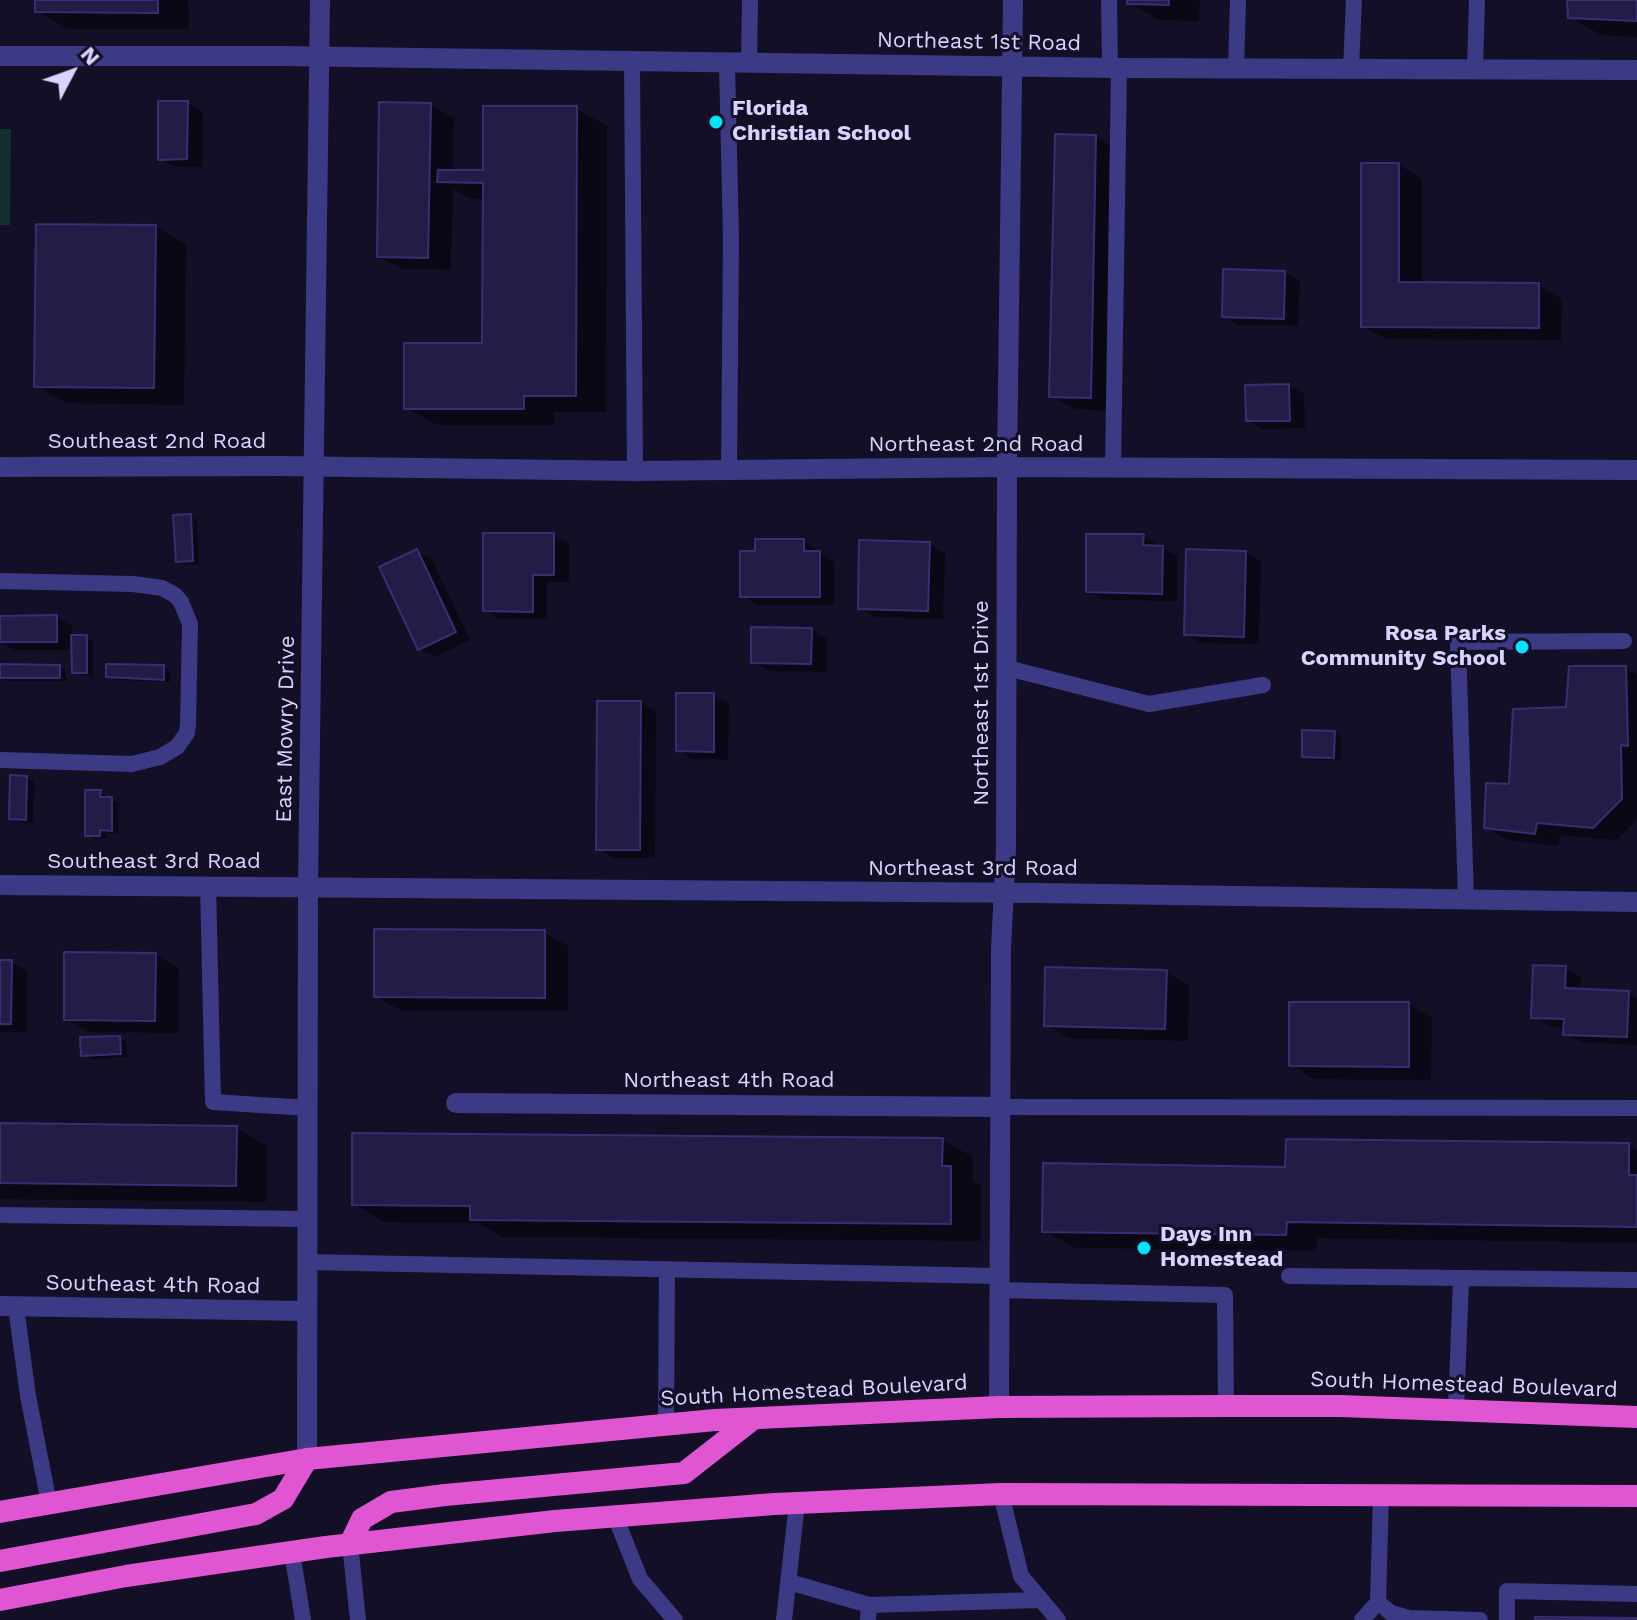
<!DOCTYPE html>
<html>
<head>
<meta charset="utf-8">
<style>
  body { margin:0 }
  #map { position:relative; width:1637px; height:1620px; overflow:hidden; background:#130f26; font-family:"Work Sans",sans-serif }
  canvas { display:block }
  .north { position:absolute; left:32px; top:32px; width:80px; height:80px; -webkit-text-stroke:6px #130f26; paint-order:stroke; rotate:49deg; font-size:22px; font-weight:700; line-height:32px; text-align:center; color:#d9d4ff }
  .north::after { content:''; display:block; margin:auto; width:28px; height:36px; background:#d9d4ff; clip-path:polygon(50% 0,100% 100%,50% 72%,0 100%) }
</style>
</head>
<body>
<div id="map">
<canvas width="1637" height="1620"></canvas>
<div class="north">N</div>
</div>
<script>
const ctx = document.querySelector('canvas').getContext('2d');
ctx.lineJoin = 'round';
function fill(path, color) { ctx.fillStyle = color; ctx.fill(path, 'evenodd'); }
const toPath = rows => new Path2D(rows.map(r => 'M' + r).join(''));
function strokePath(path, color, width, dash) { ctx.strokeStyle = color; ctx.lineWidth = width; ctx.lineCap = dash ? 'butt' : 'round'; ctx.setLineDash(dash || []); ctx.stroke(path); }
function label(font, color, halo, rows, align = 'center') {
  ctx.font = font + ' "Work Sans",sans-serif'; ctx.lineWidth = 6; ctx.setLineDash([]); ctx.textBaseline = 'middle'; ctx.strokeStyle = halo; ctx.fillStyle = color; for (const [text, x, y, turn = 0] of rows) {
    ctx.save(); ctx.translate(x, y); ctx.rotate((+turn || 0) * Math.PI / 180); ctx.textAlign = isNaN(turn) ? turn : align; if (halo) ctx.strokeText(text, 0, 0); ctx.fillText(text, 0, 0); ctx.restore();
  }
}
const green = toPath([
  [0,129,11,129,10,225,0,225]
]);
const shadow = toPath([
  [37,0,188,0,189,29,68,29,37,11],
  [1129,0,1200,0,1199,21,1159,20,1129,3],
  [1569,0,1637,0,1637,37,1601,35,1570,17],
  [188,103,203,112,202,167,175,167,160,158],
  [431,105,454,118,453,172,485,172,576,108,607,126,606,412,554,412,554,425,437,425,406,408,484,345,485,199,470,199,453,189,451,270,402,269,379,256],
  [1096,137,1119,150,1114,411,1075,409,1051,396],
  [1399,165,1422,179,1422,284,1538,285,1562,299,1561,340,1386,339,1363,326],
  [156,227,186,245,184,405,67,403,36,386],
  [1284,273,1300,281,1298,326,1239,325,1224,316],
  [1289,386,1304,394,1305,428,1263,429,1248,420],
  [190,516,197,520,199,564,185,565,178,561],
  [553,535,569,544,569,582,547,582,547,619,500,619,485,610],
  [1143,536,1177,556,1177,601,1103,600,1088,591],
  [804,541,834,562,834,605,757,605,742,596,757,553],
  [929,544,945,553,943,619,875,617,860,608],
  [417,551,432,560,470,640,435,657,419,649],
  [1246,552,1261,561,1259,644,1201,643,1186,634],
  [56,617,72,626,72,637,86,637,93,641,93,676,81,676,74,672,74,650,15,650,0,641,0,618],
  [812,630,827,639,826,672,768,671,753,662],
  [0,666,59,667,66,671,66,681,7,681,0,677],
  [163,667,170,671,170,682,115,680,108,676],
  [1626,668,1637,675,1637,820,1617,840,1560,835,1558,846,1509,840,1486,827,1511,786],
  [713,695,729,704,728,760,693,759,678,750],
  [641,703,656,712,655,858,613,858,598,849],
  [1335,733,1342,737,1341,760,1311,760,1304,756],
  [27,778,34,782,33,823,19,822,12,818],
  [100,792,107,796,107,799,119,803,118,834,106,833,106,839,94,839,87,835],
  [544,932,568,946,568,1011,400,1010,376,996],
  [155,955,179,968,178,1033,89,1032,66,1019],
  [0,962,11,962,27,971,26,1032,0,1032],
  [1565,968,1581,977,1580,991,1628,993,1637,998,1637,1045,1581,1042,1565,1033,1566,1027,1549,1026,1533,1017],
  [1166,972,1189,986,1188,1041,1069,1038,1046,1025],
  [1409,1004,1432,1018,1431,1080,1315,1079,1291,1065],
  [119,1038,126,1042,127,1057,90,1059,83,1055],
  [0,1125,236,1128,267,1146,266,1202,0,1199],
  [942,1140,973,1157,973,1181,981,1186,981,1241,503,1237,478,1223,385,1222,354,1204],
  [1628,1145,1637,1150,1637,1243,1317,1238,1316,1251,1075,1248,1044,1231,1287,1169]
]);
const building = toPath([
  [35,0,158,0,158,13,35,12,35,0],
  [1127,0,1169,0,1169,5,1127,4,1127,0],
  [1567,0,1637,0,1637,21,1568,18,1567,0],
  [158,101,188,101,187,159,158,160,158,101],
  [379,102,431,103,428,258,377,257,379,102],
  [483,106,577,106,576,396,524,396,524,409,404,409,404,343,482,343,483,183,437,182,438,170,483,170,483,106],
  [1055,134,1096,135,1091,398,1049,397,1055,134],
  [1361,163,1399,163,1399,282,1539,283,1539,328,1361,327,1361,163],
  [36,224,156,225,154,388,34,387,36,224],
  [1223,269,1285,271,1284,319,1222,317,1223,269],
  [1289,384,1290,421,1246,421,1245,385,1289,384],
  [191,514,193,561,176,562,173,515,191,514],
  [483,533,554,533,554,575,533,575,533,612,483,611,483,533],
  [1086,534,1144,534,1143,545,1163,546,1162,594,1086,592,1086,534],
  [755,539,804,539,804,551,820,551,820,597,740,597,740,551,755,551,755,539],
  [859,540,930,542,928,611,858,609,859,540],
  [417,549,456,632,418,650,379,567,417,549],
  [1186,549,1246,551,1244,637,1184,635,1186,549],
  [57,615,57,642,0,642,0,616,57,615],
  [751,627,812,628,811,664,751,663,751,627],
  [71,635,87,635,87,673,72,673,71,635],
  [0,664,60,665,60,678,0,678,0,664],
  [106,664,164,665,164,680,106,677,106,664],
  [1569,666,1626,666,1628,746,1621,745,1622,799,1593,828,1537,823,1535,834,1484,828,1486,783,1509,784,1513,709,1566,707,1569,666],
  [676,693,714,693,714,752,676,751,676,693],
  [597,701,641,701,640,850,596,850,597,701],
  [1302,730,1335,731,1334,758,1302,757,1302,730],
  [10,775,27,776,26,820,9,819,10,775],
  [85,790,101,790,100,797,112,797,112,831,100,830,100,836,85,836,85,790],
  [374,929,545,930,545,998,374,997,374,929],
  [64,952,156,953,155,1021,64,1020,64,952],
  [0,960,12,960,11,1024,0,1024,0,960],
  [1533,965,1566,966,1565,988,1629,991,1627,1037,1563,1035,1564,1019,1531,1018,1533,965],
  [1045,967,1167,970,1165,1029,1044,1026,1045,967],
  [1289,1002,1409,1002,1409,1067,1289,1066,1289,1002],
  [120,1036,121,1054,81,1056,80,1037,120,1036],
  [0,1123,237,1126,236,1186,0,1183,0,1123],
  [352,1133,943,1138,942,1166,951,1166,951,1224,470,1220,470,1206,352,1205,352,1133],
  [1286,1139,1629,1143,1629,1175,1637,1175,1637,1227,1287,1222,1286,1235,1042,1232,1043,1163,1285,1167,1286,1139],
  [1535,1617,1637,1618,1637,1620,1535,1620,1535,1617]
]);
const service = toPath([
  [1109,0,1110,68],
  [632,61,635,471],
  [727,63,731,238,729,470],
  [749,63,750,0],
  [1236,68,1238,0],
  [1351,69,1354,0],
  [1475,69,1477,0],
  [1113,469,1119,68],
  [0,581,133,584,162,588,175,595,181,602,190,624,188,724,187,733,177,747,160,757,132,764,0,760],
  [1007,668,1149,704,1263,685],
  [208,886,213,1102,308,1108],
  [1466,900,1458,642,1624,641],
  [1002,1107,1637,1108],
  [0,1215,307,1219],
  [306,1262,999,1276],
  [1289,1276,1637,1280],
  [999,1290,1225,1295,1226,1406],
  [16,1307,28,1396,49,1503],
  [1456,1410,1461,1280],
  [666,1425,667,1270],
  [1001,1494,1021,1576,1058,1620],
  [1381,1495,1378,1602,1391,1613,1409,1618,1480,1620],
  [615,1516,640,1579,675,1620],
  [350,1544,358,1620],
  [292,1552,303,1620],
  [789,1582,869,1605,868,1620],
  [869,1605,1041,1600],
  [784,1620,797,1503],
  [1362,1620,1378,1602],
  [1507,1620,1507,1591,1637,1594]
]);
const minor = toPath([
  [0,56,280,56,1119,68,1637,70],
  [0,467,278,466,635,471,1007,467,1637,470],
  [0,885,1039,893,1637,902],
  [456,1103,1002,1107],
  [0,1306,305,1311],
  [999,1407,1001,949,1006,847,1007,467,1013,0]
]);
const tertiary = toPath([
  [307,1459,308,887,320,0]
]);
const trunk = toPath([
  [0,1512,307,1459,715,1420,999,1407,1226,1406,1340,1406,1637,1417],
  [350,1544,362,1519,391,1502,445,1495,684,1473,753,1419],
  [0,1561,256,1514,283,1499,307,1459],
  [0,1600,126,1576,326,1547,555,1521,774,1504,1001,1494,1637,1496]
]);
const markers = [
  [716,122,8,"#00e5ff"],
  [1522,647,8,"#00e5ff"],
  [1144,1248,8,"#00e5ff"]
];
const streetNames = [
  ["Northeast 1st Road",979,42,1],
  ["Southeast 2nd Road",157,442],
  ["Northeast 2nd Road",976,445],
  ["Northeast 1st Drive",982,703,-90],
  ["East Mowry Drive",286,729,-89],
  ["Southeast 3rd Road",154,862],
  ["Northeast 3rd Road",973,869],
  ["Northeast 4th Road",729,1081],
  ["Southeast 4th Road",153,1285,1],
  ["South Homestead Boulevard",1464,1385,2],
  ["South Homestead Boulevard",814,1391,-3]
];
const poiNames = [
  ["Florida",732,109],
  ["Christian School",732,134],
  ["Rosa Parks",1506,634,"right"],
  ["Community School",1506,659,"right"],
  ["Days Inn",1160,1235],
  ["Homestead",1160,1260]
];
fill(green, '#12302f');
fill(shadow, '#0007');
fill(building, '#241b47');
strokePath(building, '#3b2d73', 2);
strokePath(service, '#3d3a85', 16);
strokePath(minor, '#3d3a85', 20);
strokePath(tertiary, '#3d3a85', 20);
strokePath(trunk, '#e055d1', 22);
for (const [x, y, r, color] of markers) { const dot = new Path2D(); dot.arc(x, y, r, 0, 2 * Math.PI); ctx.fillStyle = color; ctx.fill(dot); strokePath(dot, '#130f26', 3); }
label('22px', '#d9d4ff', '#130f26', streetNames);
label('bold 22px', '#d9d4ff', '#130f26', poiNames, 'left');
</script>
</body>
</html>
